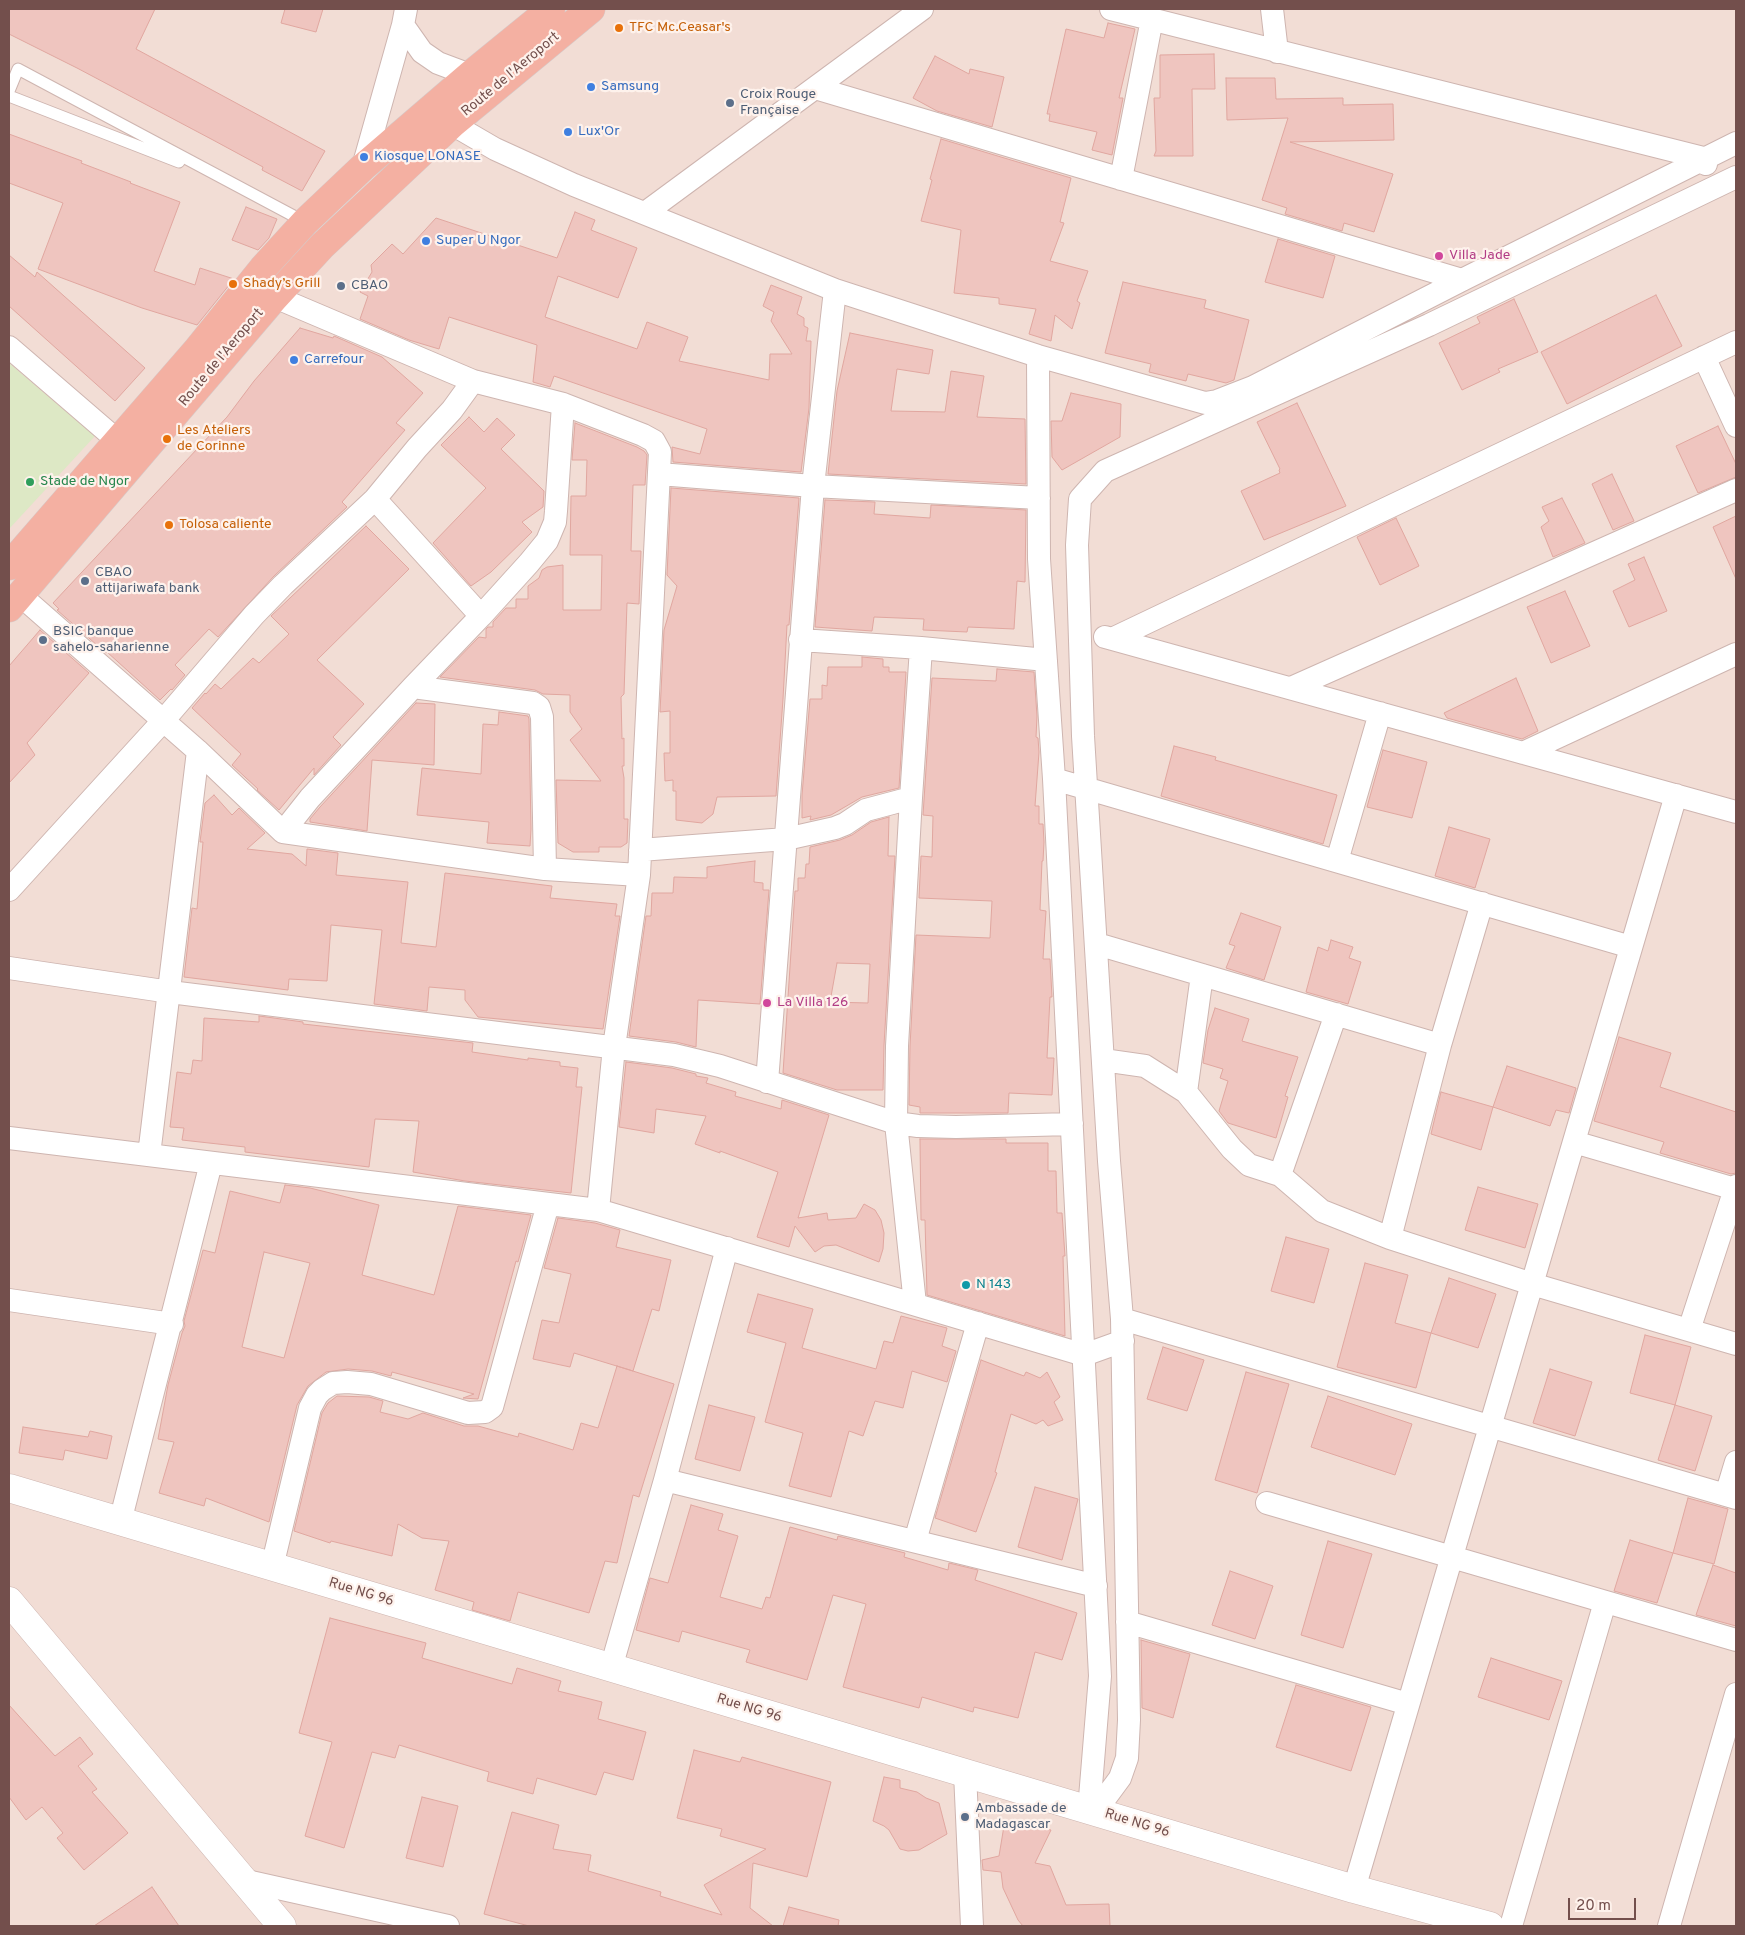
<!DOCTYPE html>
<html>
<head>
<meta charset="utf-8">
<style>
  body { margin:0 }
  #map { position:relative; width:1745px; height:1935px; overflow:hidden; background:#fbede6; font-family:Overpass,sans-serif }
  canvas { display:block }
  .frame { position:absolute; inset:0; border:10px solid #734f4c; pointer-events:none }
  .scale { position:absolute; left:1568px; top:1898px; width:68px; height:22px; box-sizing:border-box; border:2px solid #734f4c; border-top:0; padding-left:6px; font-size:15px; line-height:18px; white-space:nowrap; color:#734f4c; -webkit-text-stroke:4px #fef2ec; paint-order:stroke }
</style>
</head>
<body>
<div id="map">
<canvas width="1745" height="1935"></canvas>
<div class="frame"></div>
<div class="scale">20 m</div>
</div>
<script>
const ctx = document.querySelector('canvas').getContext('2d');
ctx.lineJoin = 'round';
function fill(path, color) { ctx.fillStyle = color; ctx.fill(path, 'evenodd'); }
const toPath = rows => new Path2D(rows.map(r => 'M' + r).join(''));
function strokePath(path, color, width, dash) { ctx.strokeStyle = color; ctx.lineWidth = width; ctx.lineCap = dash ? 'butt' : 'round'; ctx.setLineDash(dash || []); ctx.stroke(path); }
function label(font, color, halo, rows, align = 'center') {
  ctx.font = font + ' Overpass,sans-serif'; ctx.lineWidth = 4.5; ctx.setLineDash([]); ctx.textBaseline = 'middle'; ctx.strokeStyle = halo; ctx.fillStyle = color; for (const [text, x, y, turn = 0] of rows) {
    ctx.save(); ctx.translate(x, y); ctx.rotate((+turn || 0) * Math.PI / 180); ctx.textAlign = isNaN(turn) ? turn : align; if (halo) ctx.strokeText(text, 0, 0); ctx.fillText(text, 0, 0); ctx.restore();
  }
}
const residential = toPath([
  [9,9,1736,9,1736,1926,9,1926]
]);
const green = toPath([
  [9,363,95,436,9,529]
]);
const building = toPath([
  [9,9,155,9,136,49,325,151,302,191,262,170,263,167,213,140,77,68,9,34,9,9],
  [285,9,323,9,316,32,281,23,285,9],
  [1108,23,1135,29,1119,98,1123,98,1112,155,1092,150,1097,132,1049,121,1050,114,1047,114,1066,29,1104,38,1108,23],
  [1214,54,1215,89,1192,89,1193,156,1154,156,1156,151,1154,98,1160,98,1160,55,1214,54],
  [935,56,969,74,970,69,1004,77,992,127,937,111,913,98,935,56],
  [1226,78,1275,78,1276,99,1343,98,1343,105,1393,104,1394,140,1290,142,1393,174,1374,232,1344,223,1342,231,1285,214,1287,208,1262,200,1288,118,1227,120,1226,78],
  [9,134,82,161,81,163,131,182,130,183,180,202,154,271,195,285,200,268,234,279,197,325,142,308,38,269,63,203,9,183,9,134],
  [941,139,1071,178,1060,222,1064,223,1050,261,1088,271,1077,301,1080,303,1072,329,1055,315,1051,341,1029,334,1036,309,999,304,999,298,954,293,961,230,921,221,932,180,930,179,941,139],
  [246,207,277,219,269,238,258,250,232,240,246,207],
  [575,212,595,220,591,230,637,248,618,298,558,276,545,317,637,349,647,322,688,337,679,361,769,380,770,354,792,354,771,321,774,312,763,306,771,285,802,297,797,314,804,318,804,326,808,328,806,341,811,341,809,408,801,472,673,462,672,447,700,454,707,429,554,376,550,387,533,382,537,345,449,317,439,349,409,340,360,319,368,296,360,292,372,272,371,265,392,244,403,254,436,218,557,258,575,212],
  [1278,239,1335,256,1323,298,1265,282,1278,239],
  [9,255,35,277,37,272,145,368,115,401,9,306,9,255],
  [1123,282,1206,300,1204,308,1249,320,1234,380,1226,383,1188,374,1186,381,1149,372,1151,364,1105,353,1123,282],
  [1656,295,1682,346,1567,404,1541,352,1656,295],
  [1514,299,1538,352,1498,369,1500,372,1462,390,1439,343,1480,323,1477,317,1514,299],
  [300,328,333,338,334,336,382,357,423,393,396,423,405,430,342,502,347,507,274,576,218,637,209,629,175,665,185,675,172,690,171,689,160,700,107,652,106,653,57,610,59,609,53,603,227,417,254,381,300,328],
  [850,333,933,350,929,374,897,369,891,411,945,412,951,371,984,376,977,417,1025,419,1026,484,828,474,837,391,850,333],
  [1071,393,1121,404,1120,437,1062,470,1052,457,1051,421,1062,421,1071,393],
  [1297,403,1346,506,1264,540,1241,491,1280,473,1279,470,1280,469,1257,422,1297,403],
  [469,417,484,432,497,418,515,435,501,449,544,491,543,507,522,522,532,532,491,572,471,586,433,543,486,488,441,445,469,417],
  [575,423,637,447,644,451,647,455,645,485,633,485,631,551,641,551,639,604,627,603,624,694,621,697,622,739,624,738,624,766,622,766,624,778,624,819,628,819,627,843,621,847,599,847,599,852,573,852,558,843,556,780,601,781,570,740,582,729,570,712,570,695,543,694,535,690,440,677,479,637,486,638,486,629,488,627,493,627,493,622,506,608,516,608,516,599,528,599,528,586,539,578,542,570,547,567,563,565,563,610,601,610,602,555,570,555,571,496,586,496,587,460,572,460,575,423],
  [1718,426,1736,464,1736,477,1698,493,1676,446,1718,426],
  [1612,474,1634,521,1613,530,1592,484,1612,474],
  [671,488,799,498,789,625,787,625,783,699,776,796,717,797,713,814,702,823,676,820,676,791,673,791,673,780,665,781,664,753,670,753,670,711,660,712,664,630,677,586,667,575,671,488],
  [1562,498,1585,543,1553,557,1541,527,1549,521,1542,507,1562,498],
  [825,500,875,502,874,514,930,518,931,505,1026,510,1025,582,1017,581,1014,629,968,627,967,632,923,630,924,619,874,617,872,631,815,627,825,500],
  [1736,516,1736,579,1713,527,1736,516],
  [1396,518,1419,566,1380,585,1357,537,1396,518],
  [366,526,409,569,317,660,364,704,333,737,341,745,314,775,314,768,279,810,257,790,258,789,232,765,241,754,192,708,205,693,206,694,215,684,221,689,253,658,259,663,289,634,271,616,366,526],
  [1644,557,1667,611,1629,627,1613,591,1635,580,1628,564,1644,557],
  [1565,591,1590,646,1551,663,1527,607,1565,591],
  [40,630,89,673,27,743,35,755,9,783,9,666,40,630],
  [862,657,883,659,883,667,889,667,889,672,906,672,899,788,862,797,831,815,810,820,811,816,802,818,802,795,810,699,822,699,822,685,827,686,828,667,862,667,862,657],
  [997,669,1034,672,1037,716,1036,737,1038,738,1039,752,1035,806,1039,806,1039,824,1043,824,1044,842,1043,861,1042,861,1040,910,1046,911,1043,959,1050,959,1052,997,1050,997,1047,1058,1054,1058,1052,1095,1009,1093,1008,1113,920,1113,920,1107,909,1105,910,1046,916,935,990,938,992,901,919,898,921,856,932,857,933,816,923,815,932,678,996,681,997,669],
  [1516,678,1538,731,1522,739,1447,718,1444,713,1516,678],
  [416,703,435,704,434,765,372,760,367,831,310,822,310,819,320,807,416,703],
  [499,712,528,716,529,719,531,829,530,846,487,843,489,822,417,815,422,768,481,774,483,724,498,725,499,712],
  [1174,746,1216,757,1215,760,1337,795,1323,844,1161,796,1174,746],
  [1383,750,1427,762,1412,818,1367,807,1383,750],
  [214,795,232,815,239,808,265,833,247,849,292,854,306,866,307,849,338,853,336,875,408,882,401,943,436,947,445,873,552,886,550,898,617,904,615,916,620,916,603,1029,478,1017,465,1000,465,990,429,987,427,1011,374,1004,382,930,331,925,327,981,289,979,288,990,184,977,192,908,197,909,203,842,200,842,205,803,214,795],
  [889,817,888,856,895,856,884,1045,883,1090,837,1090,783,1073,795,891,798,891,798,878,805,878,806,864,809,864,810,847,840,840,852,835,871,822,889,817],
  [837,963,870,964,868,1003,830,1002,837,963],
  [1449,827,1490,839,1475,888,1435,876,1449,827],
  [755,861,754,882,763,883,763,890,769,890,760,1004,698,1000,696,1047,676,1042,629,1036,646,916,651,916,652,893,673,893,674,877,707,878,707,867,755,861],
  [1241,913,1281,927,1264,980,1226,968,1235,946,1229,944,1241,913],
  [1331,940,1353,947,1349,958,1361,962,1348,1004,1306,992,1318,947,1328,951,1331,940],
  [1215,1008,1249,1019,1242,1041,1298,1057,1285,1096,1288,1097,1276,1138,1228,1123,1219,1111,1228,1081,1220,1078,1223,1069,1203,1063,1208,1030,1215,1008],
  [259,1016,303,1022,303,1024,473,1043,472,1052,528,1060,528,1058,560,1062,560,1066,578,1068,576,1087,582,1087,571,1193,465,1181,413,1172,419,1121,375,1119,369,1167,245,1152,245,1147,182,1140,184,1128,170,1127,177,1072,191,1074,193,1060,202,1061,204,1018,259,1022,259,1016],
  [1619,1037,1671,1053,1660,1087,1736,1112,1736,1173,1731,1174,1660,1153,1664,1142,1594,1121,1619,1037],
  [626,1062,672,1068,696,1074,696,1076,708,1078,706,1083,736,1092,735,1096,781,1109,782,1100,829,1115,798,1218,827,1213,828,1220,856,1218,864,1204,875,1210,881,1220,884,1233,883,1249,879,1262,836,1245,824,1246,815,1252,795,1226,789,1247,757,1237,778,1172,720,1151,720,1153,695,1144,706,1116,656,1109,654,1133,619,1127,626,1062],
  [1507,1066,1576,1088,1569,1113,1556,1110,1550,1126,1493,1107,1507,1066],
  [1441,1092,1493,1107,1481,1150,1431,1134,1441,1092],
  [920,1139,1006,1139,1006,1143,1048,1143,1048,1171,1056,1171,1057,1213,1062,1213,1065,1256,1063,1256,1065,1336,927,1295,925,1220,921,1220,920,1139],
  [285,1185,310,1188,379,1205,362,1275,434,1295,458,1206,531,1215,518,1262,516,1261,478,1399,463,1398,474,1394,392,1372,391,1376,372,1371,348,1369,326,1372,308,1386,297,1405,269,1522,206,1498,204,1506,159,1493,174,1442,158,1439,168,1385,182,1333,185,1326,184,1321,203,1250,215,1253,230,1191,280,1203,285,1185],
  [264,1252,310,1263,284,1358,242,1347,264,1252],
  [1478,1187,1538,1204,1525,1248,1465,1230,1478,1187],
  [558,1218,595,1223,620,1230,616,1247,671,1260,659,1311,652,1309,633,1371,574,1353,570,1367,533,1359,542,1320,559,1323,571,1274,544,1268,558,1218],
  [1286,1237,1329,1249,1314,1303,1271,1291,1286,1237],
  [1365,1263,1408,1275,1395,1323,1431,1333,1416,1388,1337,1367,1365,1263],
  [1449,1278,1496,1294,1478,1348,1431,1333,1449,1278],
  [758,1294,813,1309,802,1348,876,1369,884,1341,893,1343,901,1316,947,1328,942,1346,956,1351,947,1382,912,1371,903,1408,875,1401,863,1436,849,1431,831,1497,789,1486,803,1433,765,1422,786,1343,747,1332,758,1294],
  [1645,1335,1691,1347,1675,1405,1630,1393,1645,1335],
  [1163,1347,1204,1360,1187,1411,1147,1399,1163,1347],
  [981,1360,1024,1376,1026,1372,1040,1378,1047,1372,1060,1397,1054,1402,1063,1420,1048,1426,1043,1420,1036,1424,1011,1414,995,1472,997,1473,976,1532,935,1518,981,1360],
  [617,1366,674,1384,639,1497,633,1495,617,1563,605,1561,589,1613,518,1592,510,1621,472,1610,474,1602,435,1590,449,1541,422,1538,398,1524,392,1556,331,1541,330,1543,294,1531,322,1413,328,1403,337,1396,369,1397,383,1401,380,1412,408,1419,423,1413,464,1426,478,1426,518,1437,519,1433,573,1450,581,1423,598,1428,617,1366],
  [1550,1369,1592,1382,1575,1436,1533,1423,1550,1369],
  [1246,1372,1289,1384,1257,1493,1215,1480,1246,1372],
  [1328,1396,1412,1424,1395,1475,1311,1447,1328,1396],
  [709,1405,755,1417,740,1471,695,1459,709,1405],
  [1675,1405,1712,1416,1695,1471,1658,1460,1675,1405],
  [23,1427,88,1437,90,1431,112,1436,107,1459,65,1450,63,1460,19,1453,23,1427],
  [1035,1487,1078,1499,1062,1560,1018,1547,1035,1487],
  [1688,1498,1728,1509,1714,1564,1673,1553,1688,1498],
  [691,1505,723,1514,718,1530,738,1536,720,1597,762,1609,766,1597,770,1598,790,1527,837,1540,838,1536,905,1553,904,1557,948,1570,949,1563,978,1570,975,1580,1077,1613,1062,1660,1035,1652,1018,1718,974,1707,973,1712,922,1697,919,1708,843,1687,866,1604,833,1595,807,1680,746,1662,750,1650,682,1631,679,1642,636,1630,650,1578,668,1583,691,1505],
  [1630,1540,1673,1553,1657,1603,1614,1591,1630,1540],
  [1328,1541,1372,1554,1343,1648,1301,1635,1328,1541],
  [1713,1565,1736,1573,1736,1626,1696,1615,1713,1565],
  [1230,1571,1273,1586,1255,1639,1212,1625,1230,1571],
  [330,1618,426,1643,422,1658,512,1684,517,1668,561,1681,558,1691,602,1702,598,1719,646,1732,633,1780,604,1772,596,1795,537,1778,533,1794,487,1781,489,1772,399,1745,395,1758,372,1752,344,1848,305,1836,332,1742,299,1733,330,1618],
  [1141,1640,1190,1654,1173,1718,1142,1708,1141,1640],
  [1491,1658,1562,1681,1549,1720,1478,1697,1491,1658],
  [1296,1685,1371,1707,1351,1771,1276,1747,1296,1685],
  [9,1705,55,1756,80,1737,93,1754,78,1766,97,1789,92,1792,128,1833,84,1870,57,1838,63,1833,42,1807,26,1820,9,1797,9,1705],
  [694,1750,740,1762,742,1757,831,1782,807,1877,753,1863,750,1908,773,1926,529,1926,484,1914,512,1812,559,1825,553,1849,591,1855,588,1871,661,1892,660,1896,722,1915,704,1885,766,1849,720,1836,722,1829,677,1818,694,1750],
  [884,1777,900,1780,900,1788,917,1792,926,1798,939,1803,947,1834,919,1850,908,1851,900,1849,889,1830,884,1826,873,1821,884,1777],
  [422,1797,458,1806,443,1867,406,1858,422,1797],
  [1005,1820,1051,1830,1035,1863,1050,1866,1066,1905,1109,1904,1110,1926,1023,1926,1018,1920,1003,1888,1001,1872,983,1870,982,1860,999,1856,1005,1820],
  [152,1887,179,1926,94,1926,152,1887],
  [789,1907,839,1920,838,1926,783,1926,789,1907]
]);
const service = toPath([
  [9,91,18,69,305,222],
  [9,96,179,162]
]);
const minor = toPath([
  [1111,9,1703,158,1706,164],
  [1272,9,1277,52],
  [403,25,422,52,438,63,470,75],
  [815,88,1462,280],
  [452,124,495,149,574,185,835,290,1038,356,1205,403,1217,401,1253,387,1462,280,1736,143],
  [363,167,403,25,406,9],
  [1121,179,1152,19],
  [645,213,922,9],
  [275,297,473,381,563,404,643,435,654,441,660,452,639,875,614,1047,598,1210],
  [9,347,118,441],
  [1038,356,1039,559,1054,779,1100,1676,1089,1810],
  [1704,357,1736,426],
  [659,474,813,486,1039,498],
  [375,499,481,616],
  [20,595,198,751,283,832,545,869,639,875],
  [1105,637,1736,812],
  [1112,639,1736,342],
  [800,640,921,648,1046,660],
  [413,687,533,703,539,707,542,717,545,869],
  [1291,688,1736,490],
  [1523,753,1736,654],
  [1054,779,1631,947],
  [283,832,310,798,413,687,481,616,529,563,547,541,555,522,556,511,563,404],
  [640,850,786,839,835,828,845,824,866,810,911,798],
  [1337,861,1380,713],
  [9,890,163,721,254,615,283,585,375,499,417,448,452,410,473,381],
  [1097,944,1440,1045],
  [9,968,170,992,674,1055,720,1066,896,1123,918,1126,956,1127,1072,1124],
  [1103,1060,1145,1066,1186,1092,1232,1149,1249,1165,1280,1175,1322,1211,1390,1238,1532,1284,1736,1344],
  [767,1082,813,486,835,290],
  [1186,1092,1202,975],
  [9,1138,598,1210,1084,1355,1123,1341],
  [1574,1142,1735,1189],
  [149,1155,198,751],
  [1280,1175,1336,1014],
  [1390,1238,1440,1045,1482,903],
  [9,1300,172,1324],
  [915,1304,896,1123,897,1046,911,798,921,648],
  [1122,1319,1736,1498],
  [1689,1330,1736,1186],
  [665,1480,1096,1586],
  [1726,1495,1736,1462],
  [1267,1503,1736,1640],
  [120,1522,211,1163],
  [915,1541,978,1323],
  [272,1567,310,1408,317,1395,322,1390,333,1383,347,1382,371,1384,468,1413,485,1412,492,1407,548,1204],
  [1127,1622,1408,1704],
  [611,1668,665,1480,727,1248],
  [965,1773,972,1926],
  [1090,1801,1106,1797,1120,1778,1127,1758,1129,1720,1122,1319,1109,1161,1083,736,1077,545,1080,499,1105,471,1429,325,1736,177],
  [242,1880,448,1926],
  [1354,1889,1676,795],
  [1511,1926,1605,1602],
  [1669,1926,1736,1694]
]);
const tertiary = toPath([
  [9,1488,1354,1889,1490,1926],
  [9,1601,282,1926]
]);
const trunk = toPath([
  [9,566,196,351,263,268,305,222,363,167,470,75,551,9],
  [9,608,275,297,322,246,452,124,591,9]
]);
const markers = [
  [619,28,5,"#e8710a"],
  [591,87,5,"#3f7fe0"],
  [730,103,5,"#5c6f8a"],
  [568,132,5,"#3f7fe0"],
  [364,157,5,"#3f7fe0"],
  [426,241,5,"#3f7fe0"],
  [1439,256,5,"#d1479c"],
  [233,284,5,"#e8710a"],
  [341,286,5,"#5c6f8a"],
  [294,360,5,"#3f7fe0"],
  [167,439,5,"#e8710a"],
  [30,482,5,"#2e9e5b"],
  [169,525,5,"#e8710a"],
  [85,581,5,"#5c6f8a"],
  [43,640,5,"#5c6f8a"],
  [767,1003,5,"#d1479c"],
  [966,1285,5,"#0f9aa8"],
  [965,1817,5,"#5c6f8a"]
];
const foodNames = [
  ["TFC Mc.Ceasar's",629,28],
  ["Shady’s Grill",243,284],
  ["Les Ateliers",177,431],
  ["de Corinne",177,447],
  ["Tolosa caliente",179,525]
];
const streetNames = [
  ["Route de l'Aeroport",511,75,-40],
  ["Route de l'Aeroport",222,358,-50],
  ["Rue NG 96",361,1593,17],
  ["Rue NG 96",749,1709,17],
  ["Rue NG 96",1137,1824,17]
];
const shopNames = [
  ["Samsung",601,87],
  ["Lux'Or",578,132],
  ["Kiosque LONASE",374,157],
  ["Super U Ngor",436,241],
  ["Carrefour",304,360]
];
const serviceNames = [
  ["Croix Rouge",740,95],
  ["Française",740,111],
  ["CBAO",351,286],
  ["CBAO",95,573],
  ["attijariwafa bank",95,589],
  ["BSIC banque",53,632],
  ["sahelo-saharienne",53,648],
  ["Ambassade de",975,1809],
  ["Madagascar",975,1825]
];
const hotelNames = [
  ["Villa Jade",1449,256],
  ["La Villa 126",777,1003]
];
const leisureNames = [
  ["Stade de Ngor",40,482]
];
const cultureNames = [
  ["N 143",976,1285]
];
fill(residential, '#f2ddd5');
fill(green, '#dde8c5');
fill(building, '#efc5bf');
strokePath(building, '#e1a7a0', 1);
strokePath(service, '#ceb5b0', 13);
strokePath(minor, '#ceb5b0', 24);
strokePath(tertiary, '#ceb5b0', 29);
strokePath(trunk, '#d5cac9', 29);
strokePath(service, '#fff', 11);
strokePath(minor, '#fff', 22);
strokePath(tertiary, '#fff', 28);
strokePath(trunk, '#f4b0a2', 28);
for (const [x, y, r, color] of markers) { const dot = new Path2D(); dot.arc(x, y, r, 0, 2 * Math.PI); ctx.fillStyle = color; ctx.fill(dot); strokePath(dot, '#fef2ec', 2); }
label('14px', '#c56008', '#fef2ec', foodNames, 'left');
label('14px', '#734f4c', '#fef2ec', streetNames);
label('14px', '#366cbe', '#fef2ec', shopNames, 'left');
label('14px', '#4e5e75', '#fef2ec', serviceNames, 'left');
label('14px', '#b23c85', '#fef2ec', hotelNames, 'left');
label('14px', '#27864d', '#fef2ec', leisureNames, 'left');
label('14px', '#0d838f', '#fef2ec', cultureNames, 'left');
</script>
</body>
</html>
